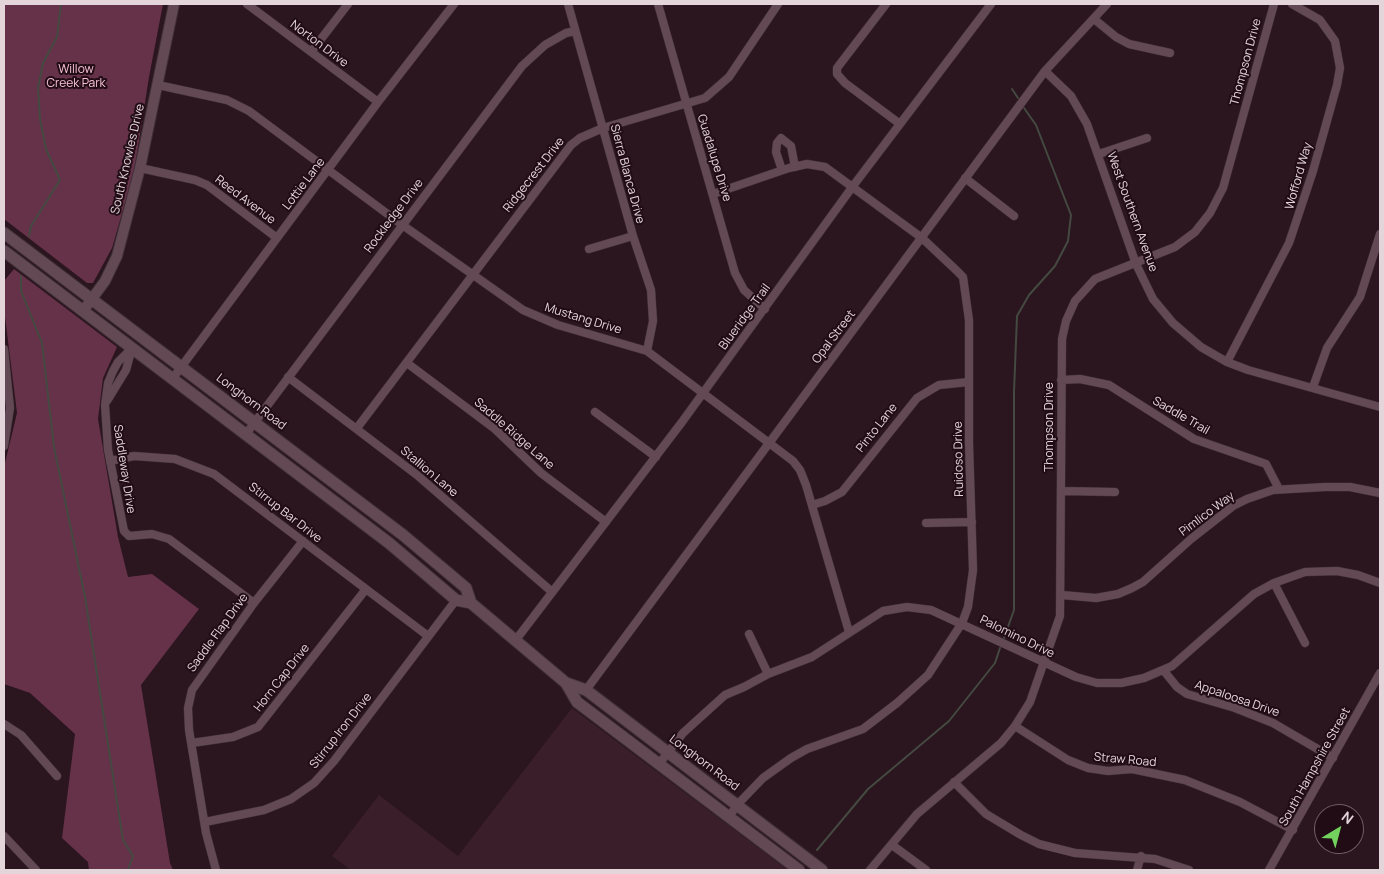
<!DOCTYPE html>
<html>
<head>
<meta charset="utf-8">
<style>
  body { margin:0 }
  #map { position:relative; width:1384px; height:874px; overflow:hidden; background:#2b151f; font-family:Manrope,sans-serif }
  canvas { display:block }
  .frame { position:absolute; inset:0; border:5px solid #e4d5da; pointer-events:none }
  .north { position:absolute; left:1314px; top:804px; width:50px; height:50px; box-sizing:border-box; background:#210c16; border:1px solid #6f5c64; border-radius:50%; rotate:37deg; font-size:14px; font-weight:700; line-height:20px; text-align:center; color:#e4d5da }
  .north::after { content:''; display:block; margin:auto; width:18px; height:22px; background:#72d25d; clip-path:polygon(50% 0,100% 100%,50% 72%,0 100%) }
</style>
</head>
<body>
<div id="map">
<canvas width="1384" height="874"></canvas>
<div class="frame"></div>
<div class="north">N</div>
</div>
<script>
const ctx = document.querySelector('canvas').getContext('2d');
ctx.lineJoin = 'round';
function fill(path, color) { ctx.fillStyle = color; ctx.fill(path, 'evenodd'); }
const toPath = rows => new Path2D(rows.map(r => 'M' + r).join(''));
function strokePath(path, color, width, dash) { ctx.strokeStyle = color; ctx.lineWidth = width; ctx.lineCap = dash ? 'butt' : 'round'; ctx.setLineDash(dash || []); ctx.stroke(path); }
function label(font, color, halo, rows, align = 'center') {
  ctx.font = font + ' Manrope,sans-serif'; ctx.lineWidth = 4; ctx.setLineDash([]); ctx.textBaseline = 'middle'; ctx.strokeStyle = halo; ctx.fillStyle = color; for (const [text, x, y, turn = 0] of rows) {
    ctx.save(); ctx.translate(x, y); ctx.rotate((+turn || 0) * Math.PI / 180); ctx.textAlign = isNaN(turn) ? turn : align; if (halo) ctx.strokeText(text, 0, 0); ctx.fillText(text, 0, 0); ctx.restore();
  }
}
const built = toPath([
  [572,708,788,870,351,870,332,856,379,795,458,856]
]);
const green = toPath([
  [4,4,163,4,149,77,134,172,112,248,93,283,87,283,4,219],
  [14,269,117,347,103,378,98,419,118,537,128,577,152,574,199,609,141,685,170,863,173,870,89,870,88,862,62,838,75,734,30,693,4,684,4,467,17,413,4,309,4,281]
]);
const stream = toPath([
  [1012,89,1018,98],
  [29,236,31,226,60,180,46,149,40,119,38,88,43,63,57,37,61,4],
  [21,276,21,291,42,343,54,447,85,597,123,840,133,856,128,870],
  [1004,638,1014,610,1014,392,1017,316,1029,295,1055,266,1068,241,1071,215,1036,125,1024,108],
  [817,850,868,789,949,721,995,663,1000,648]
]);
const minor = toPath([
  [247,4,378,102],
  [568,4,633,236,651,290,653,321,647,351],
  [658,4,735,273,744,290,765,309],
  [886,4,837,68,837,74,845,83,900,124],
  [1094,19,1116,37,1129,44,1170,53],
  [311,52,348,4],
  [1045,71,1071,96,1087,124,1136,264,1153,299,1173,323,1201,347,1227,362,1248,370,1380,407],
  [158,85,227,100,249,111,401,224,523,310,558,325,647,351,793,461,800,470,806,485,849,632],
  [1099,154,1147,138],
  [140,168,195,180,207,185,277,238],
  [782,170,776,152,777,143,781,138,791,146,795,167],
  [965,178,1014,216],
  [713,194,789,168,807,164,825,167,922,238,956,270,963,277,969,320,969,443,973,570,968,607,962,623,928,675,897,703,863,729,807,749,791,758,763,778,737,805,729,817],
  [589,249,633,236],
  [132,348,118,362,113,371,108,383,105,405,108,450,124,531,129,536,152,534,169,539,254,603],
  [4,349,10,408,4,446],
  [1227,362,1289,243,1313,171,1337,85,1340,68,1335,41,1320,20,1292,4],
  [407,363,495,429,541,473,606,522],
  [288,377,417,475,551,591],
  [173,378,378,102,454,4],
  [1061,380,1080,379,1109,385,1194,439,1266,464,1279,489],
  [1313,387,1327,348,1360,297,1380,234],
  [107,401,126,370,132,348],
  [595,412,656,457],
  [357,428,571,145,580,138,603,128,705,98,729,77,778,4],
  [246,434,522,66,545,45,566,33,575,31],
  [110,461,134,456,175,459,214,474,428,636],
  [1062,491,1115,492],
  [812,505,825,501,842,492,917,398,939,385,969,382],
  [926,523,972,522],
  [1274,583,1305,643],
  [1062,595,1096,598,1118,594,1132,588,1143,582,1191,539,1233,506,1247,499,1273,490,1325,487,1350,487,1380,493],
  [749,634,768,674],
  [515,641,682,422,853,186,991,4],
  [1164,671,1177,687,1187,694,1235,708,1273,723,1333,758],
  [586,690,1045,71,1107,4],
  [4,724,21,735,57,776],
  [1015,726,1068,760,1088,768,1108,771,1132,769,1185,780,1240,802,1293,830],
  [192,743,233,737,258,727,366,589],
  [659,764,683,733,725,695,744,687,768,674,812,657,883,611,907,607,931,610,1076,677,1097,683,1121,683,1144,678,1172,666,1254,594,1274,583,1305,572,1337,571,1358,575,1380,583],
  [954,782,986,814,1021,835,1039,844,1075,853,1155,859,1189,870],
  [205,822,264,810,291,799,314,783,334,761,456,600],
  [4,836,36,870],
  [892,845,926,870],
  [216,870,206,833,189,730,188,708,192,690,254,603,303,541],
  [870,870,917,814,1001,743,1015,726,1030,702,1060,616,1062,339,1066,321,1075,301,1095,279,1175,247,1195,232,1210,213,1223,188,1274,4],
  [1137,870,1141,856],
  [1269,870,1380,673]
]);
const tertiary = toPath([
  [83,311,105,281,117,256,140,168,174,4]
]);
const secondary = toPath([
  [4,233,403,535,466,588,471,603],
  [4,251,389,543,456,600,471,603,566,683,586,690,822,870],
  [566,683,577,702,799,870]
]);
const streetNames = [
  ["Norton Drive",319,44,37],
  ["Thompson Drive",1246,62,-75],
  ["Guadalupe Drive",714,158,73],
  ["South Knowles Drive",128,159,-77],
  ["Sierra Blanca Drive",627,174,75],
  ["Ridgecrest Drive",534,175,-52],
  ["Wofford Way",1299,176,-74],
  ["Lottie Lane",304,184,-53],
  ["Reed Avenue",245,200,37],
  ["West Southern Avenue",1132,212,70],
  ["Rockledge Drive",394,216,-53],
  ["Blueridge Trail",745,317,-54],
  ["Mustang Drive",583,319,17],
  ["Opal Street",834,337,-53],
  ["Longhorn Road",251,402,37],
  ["Saddle Trail",1181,416,30],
  ["Thompson Drive",1050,427,-90],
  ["Pinto Lane",877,428,-52],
  ["Saddle Ridge Lane",514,434,41],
  ["Ruidoso Drive",959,459,-91],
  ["Saddleway Drive",124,469,81],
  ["Stallion Lane",429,472,40],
  ["Stirrup Bar Drive",285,513,38],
  ["Pimlico Way",1207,514,-37],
  ["Saddle Flap Drive",218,633,-54],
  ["Palomino Drive",1017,637,26],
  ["Horn Cap Drive",282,678,-52],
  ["Appaloosa Drive",1237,699,19],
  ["Stirrup Iron Drive",341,731,-52],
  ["Straw Road",1125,760,5],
  ["Longhorn Road",704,763,37],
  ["South Hampshire Street",1315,767,-61]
];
const parkNames = [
  ["Willow",76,70],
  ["Creek Park",76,84]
];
fill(built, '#3a1f2b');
fill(green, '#653249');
strokePath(stream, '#444a41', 2);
strokePath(minor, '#403037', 9);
strokePath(tertiary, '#403037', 12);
strokePath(secondary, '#403037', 13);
strokePath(minor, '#634953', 8);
strokePath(tertiary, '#634953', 10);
strokePath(secondary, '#634953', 11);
label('12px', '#e4d5da', '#210c16', streetNames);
label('12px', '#f9c2d7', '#210c16', parkNames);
</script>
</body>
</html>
